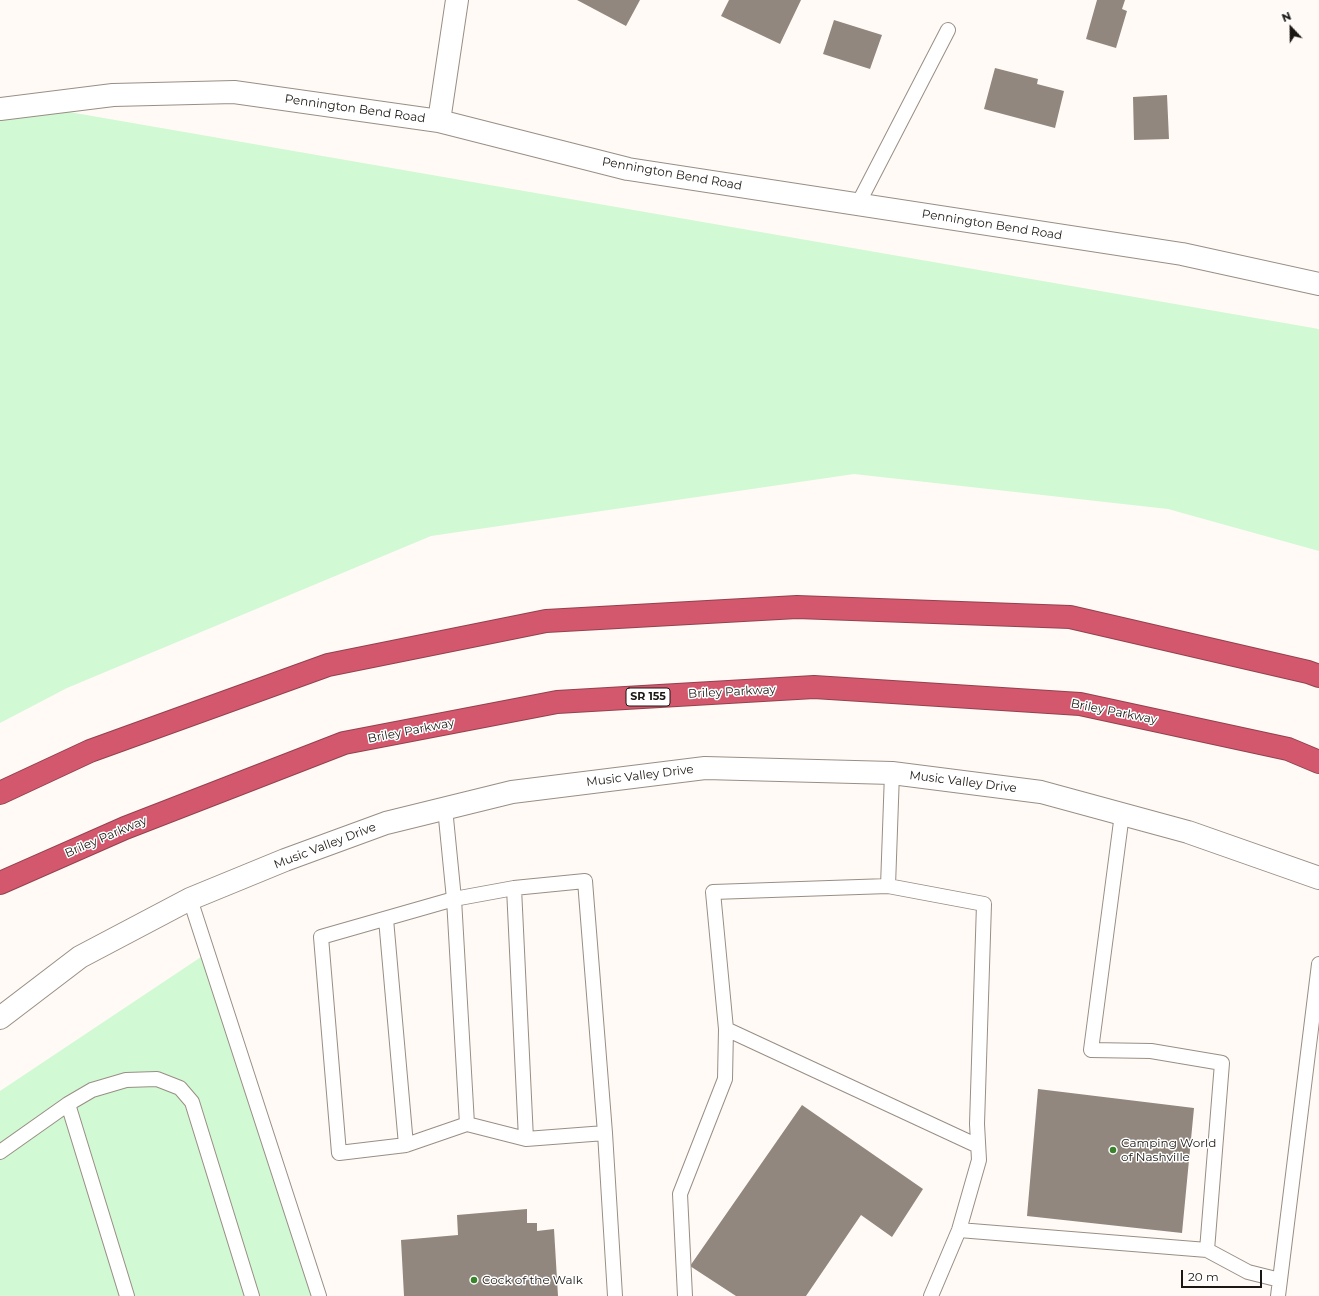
<!DOCTYPE html>
<html>
<head>
<meta charset="utf-8">
<style>
  body { margin:0 }
  #map { position:relative; width:1319px; height:1296px; overflow:hidden; background:#fffaf5; font-family:Montserrat,sans-serif }
  canvas { display:block }
  .north { position:absolute; left:1271px; top:8px; width:40px; height:40px; -webkit-text-stroke:3px #fff; paint-order:stroke; rotate:338deg; font-size:11px; font-weight:700; line-height:16px; text-align:center; color:#1b1713 }
  .north::after { content:''; display:block; margin:auto; width:14px; height:18px; background:#1b1713; clip-path:polygon(50% 0,100% 100%,50% 72%,0 100%) }
  .scale { position:absolute; left:1181px; top:1270px; width:81px; height:18px; box-sizing:border-box; border:2px solid #1b1713; border-top:0; padding-left:5px; font-size:12px; line-height:14px; white-space:nowrap; color:#1b1713; -webkit-text-stroke:3px #fff; paint-order:stroke }
</style>
</head>
<body>
<div id="map">
<canvas width="1319" height="1296"></canvas>
<div class="north">N</div>
<div class="scale">20 m</div>
</div>
<script>
const ctx = document.querySelector('canvas').getContext('2d');
ctx.lineJoin = 'round';
function fill(path, color) { ctx.fillStyle = color; ctx.fill(path, 'evenodd'); }
const toPath = rows => new Path2D(rows.map(r => 'M' + r).join(''));
function strokePath(path, color, width, dash) { ctx.strokeStyle = color; ctx.lineWidth = width; ctx.lineCap = dash ? 'butt' : 'round'; ctx.setLineDash(dash || []); ctx.stroke(path); }
function label(font, color, halo, rows, align = 'center') {
  ctx.font = font + ' Montserrat,sans-serif'; ctx.lineWidth = 3; ctx.setLineDash([]); ctx.textBaseline = 'middle'; ctx.strokeStyle = halo; ctx.fillStyle = color; for (const [text, x, y, turn = 0] of rows) {
    ctx.save(); ctx.translate(x, y); ctx.rotate((+turn || 0) * Math.PI / 180); ctx.textAlign = isNaN(turn) ? turn : align; if (halo) ctx.strokeText(text, 0, 0); ctx.fillText(text, 0, 0); ctx.restore();
  }
}
const green = toPath([
  [0,100,1319,329,1319,551,1168,509,854,474,431,536,67,688,0,723],
  [207,953,319,1296,0,1296,0,1091]
]);
const building = toPath([
  [577,0,640,0,626,26],
  [729,0,801,0,780,44,721,16],
  [1097,0,1125,0,1122,9,1127,11,1116,48,1086,39],
  [834,20,882,35,870,69,823,54],
  [995,68,1038,79,1037,84,1064,91,1055,128,984,109],
  [1167,95,1169,139,1134,140,1133,97],
  [1038,1089,1194,1108,1182,1233,1027,1216],
  [802,1105,923,1189,892,1237,861,1215,806,1296,736,1296,690,1266],
  [527,1209,527,1223,537,1223,537,1231,554,1229,558,1296,404,1296,401,1240,458,1235,457,1215]
]);
const lane = toPath([
  [858,204,948,30],
  [1122,814,1091,1050,1151,1051,1222,1063,1207,1250,1248,1272,1280,1280,1319,964],
  [888,886,892,773],
  [514,888,585,881,605,1133,526,1139],
  [190,899,319,1296],
  [386,919,406,1145,339,1153,321,937,454,899,445,808],
  [726,1029,978,1146],
  [68,1104,127,1296],
  [605,1133,615,1296],
  [406,1145,467,1124,454,899,514,888,526,1139,467,1124],
  [0,1152,68,1104,92,1090,126,1080,157,1079,180,1088,192,1102,252,1296],
  [959,1230,1207,1250],
  [685,1296,680,1194,725,1079,726,1029,713,892,888,886,984,904,977,1124,979,1160,959,1230,931,1296],
  [1278,1296,1280,1280]
]);
const street = toPath([
  [0,109,113,95,234,92,439,121,628,169,1182,254,1319,284],
  [439,121,457,0],
  [0,1018,80,957,190,899,285,860,386,823,512,792,705,768,892,773,1041,792,1188,832,1319,878]
]);
const highway = toPath([
  [0,793,90,751,328,665,546,621,797,607,1070,617,1308,672,1319,676],
  [0,883,125,828,344,743,557,702,814,687,1080,704,1288,749,1319,762]
]);
const markers = [
  [1113,1150,4,"#39832b"],
  [474,1280,4,"#39832b"]
];
const shields = [
  [648,697,44]
];
const shieldNames = [
  ["SR 155",648,697]
];
const streetNames = [
  ["Pennington Bend Road",355,109,8],
  ["Pennington Bend Road",672,174,10],
  ["Pennington Bend Road",992,225,9],
  ["Briley Parkway",732,692,-3],
  ["Briley Parkway",1114,712,11],
  ["Briley Parkway",411,731,-11],
  ["Music Valley Drive",640,776,-7],
  ["Music Valley Drive",963,782,7],
  ["Briley Parkway",106,837,-23],
  ["Music Valley Drive",325,846,-21]
];
const poiNames = [
  ["Camping World",1121,1143],
  ["of Nashville",1121,1157],
  ["Cock of the Walk",482,1280]
];
fill(green, '#d1f9d4');
fill(building, '#92877e');
strokePath(lane, '#998e84', 16);
strokePath(street, '#998e84', 24);
strokePath(highway, '#93414e', 24);
strokePath(lane, '#fff', 14);
strokePath(street, '#fff', 22);
strokePath(highway, '#d3586d', 22);
for (const [x, y, r, color] of markers) { const dot = new Path2D(); dot.arc(x, y, r, 0, 2 * Math.PI); ctx.fillStyle = color; ctx.fill(dot); strokePath(dot, '#fff', 1.5); }
for (const [x, y, w] of shields) { const box = new Path2D(); box.roundRect(x - w / 2, y - 9, w, 18, 3); ctx.fillStyle = '#fff'; ctx.fill(box); strokePath(box, '#1b1713', 1); }
label('bold 11px', '#1b1713', null, shieldNames);
label('12px', '#1b1713', '#fff', streetNames);
label('12px', '#1b1713', '#fff', poiNames, 'left');
</script>
</body>
</html>
